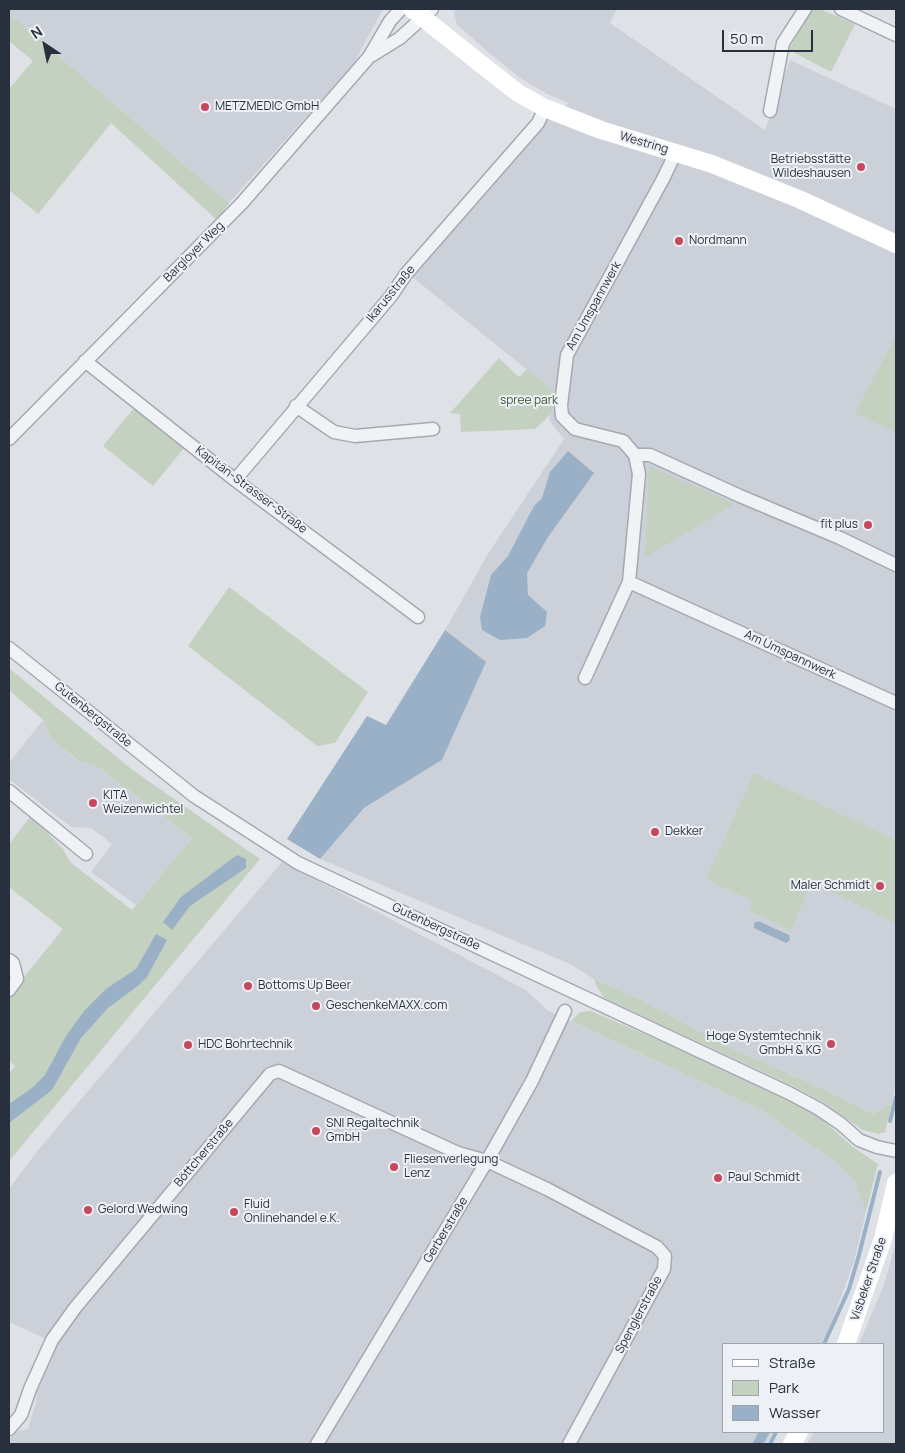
<!DOCTYPE html>
<html>
<head>
<meta charset="utf-8">
<style>
  body { margin:0 }
  #map { position:relative; width:905px; height:1453px; overflow:hidden; background:#dee2e7; font-family:Manrope,sans-serif }
  canvas { display:block }
  .frame { position:absolute; inset:0; border:10px solid #28303d; pointer-events:none }
  .legend { position:absolute; left:722px; top:1343px; width:162px; height:90px; box-sizing:border-box; background:#edf1f5; border:1px solid #9ea4ab; margin:0; padding:6px 9px; list-style:none; font-size:15px; color:#28303d }
  .legend li { display:flex; align-items:center; gap:10px; height:25px }
  .legend b { width:25px; border:1px solid #9ea4ab }
  .north { position:absolute; left:20px; top:20px; width:50px; height:50px; -webkit-text-stroke:4px #edf1f5; paint-order:stroke; rotate:326deg; font-size:14px; font-weight:700; line-height:20px; text-align:center; color:#28303d }
  .north::after { content:''; display:block; margin:auto; width:18px; height:22px; background:#28303d; clip-path:polygon(50% 0,100% 100%,50% 72%,0 100%) }
  .scale { position:absolute; left:722px; top:30px; width:91px; height:22px; box-sizing:border-box; border:2px solid #28303d; border-top:0; padding-left:6px; font-size:15px; line-height:18px; white-space:nowrap; color:#28303d; -webkit-text-stroke:4px #edf1f5; paint-order:stroke }
</style>
</head>
<body>
<div id="map">
<canvas width="905" height="1453"></canvas>
<div class="frame"></div>
<ul class="legend">
<li><b style="height:6px;background:#fff"></b>Straße</li>
<li><b style="height:14px;background:#c4d0c0"></b>Park</li>
<li><b style="height:14px;background:#9ab0c6"></b>Wasser</li>
</ul>
<div class="north">N</div>
<div class="scale">50 m</div>
</div>
<script>
const ctx = document.querySelector('canvas').getContext('2d');
ctx.lineJoin = 'round';
function fill(path, color) { ctx.fillStyle = color; ctx.fill(path, 'evenodd'); }
const toPath = rows => new Path2D(rows.map(r => 'M' + r).join(''));
function strokePath(path, color, width, dash) { ctx.strokeStyle = color; ctx.lineWidth = width; ctx.lineCap = dash ? 'butt' : 'round'; ctx.setLineDash(dash || []); ctx.stroke(path); }
function label(font, color, halo, rows, align = 'center') {
  ctx.font = font + ' Manrope,sans-serif'; ctx.lineWidth = 4; ctx.setLineDash([]); ctx.textBaseline = 'middle'; ctx.strokeStyle = halo; ctx.fillStyle = color; for (const [text, x, y, turn = 0] of rows) {
    ctx.save(); ctx.translate(x, y); ctx.rotate((+turn || 0) * Math.PI / 180); ctx.textAlign = isNaN(turn) ? turn : align; if (halo) ctx.strokeText(text, 0, 0); ctx.fillText(text, 0, 0); ctx.restore();
  }
}
const built = toPath([
  [9,9,383,9,354,63,229,203,9,13],
  [455,9,617,9,610,23,765,130,790,60,896,109,896,840,754,774,753,901,749,911,791,931,812,883,896,924,896,1084,892,1103,873,1114,825,1090,729,1047,641,1000,594,979,570,964,320,859,364,808,442,760,485,663,445,630,488,554,564,439,549,420,556,393,411,276,547,117,569,103,547,94,520,78,486,50,457,25,454,13],
  [43,720,51,738,77,761,100,768,192,838,136,905,91,872,112,844,91,828,71,827,9,779,9,763],
  [282,862,526,990,547,1010,761,1110,836,1162,854,1180,866,1212,854,1261,829,1330,821,1344,724,1344,724,1432,773,1432,766,1444,9,1444,9,1440,11,1437,19,1431,28,1429,36,1402,37,1389,57,1344,9,1322,9,1189,38,1150],
  [896,1241,896,1444,807,1444,814,1432,884,1432,884,1344,859,1344,885,1282]
]);
const green = toPath([
  [811,9,820,9,855,24,831,72,789,50],
  [9,13,229,203,217,220,111,123,38,214,9,190,9,89,33,61,9,41],
  [896,336,896,432,855,413],
  [499,358,519,377,527,369,556,393,551,414,535,429,461,432,460,414,450,413],
  [134,408,184,448,153,486,103,446],
  [649,466,735,504,645,557],
  [229,587,368,692,335,743,317,746,188,646],
  [9,668,130,768,260,859,9,1161,9,1074,15,1066,9,1061,9,995,63,929,9,887,9,844,30,817,40,825,63,849,70,862,132,910,192,838,100,768,78,761,51,738,43,720,9,690],
  [754,773,896,840,896,924,812,883,791,931,749,911,753,901,706,879],
  [594,979,641,1000,729,1047,825,1090,873,1114,892,1103,885,1132,878,1134,863,1130,823,1102,793,1086,604,998,597,987],
  [591,1011,714,1064,816,1114,853,1147,878,1164,866,1212,854,1180,836,1162,761,1110,571,1021,580,1012]
]);
const water = toPath([
  [568,451,594,473,548,537,527,573,528,595,547,612,545,626,527,638,500,640,482,630,480,617,491,575,508,556,534,506,542,498,550,472],
  [445,630,486,662,442,760,364,808,320,859,287,839,367,716,386,725],
  [237,855,246,859,246,868,190,906,172,930,163,922,181,897],
  [758,921,789,935,790,940,786,943,754,928,754,923],
  [156,934,167,940,147,977,139,985,108,1008,81,1038,52,1090,9,1123,9,1104,32,1088,45,1075,66,1036,84,1011,106,989,136,969],
  [759,1432,770,1432,763,1444,752,1444]
]);
const stream = toPath([
  [890,1121,896,1097],
  [824,1344,849,1289,859,1255,880,1172],
  [770,1444,776,1432]
]);
const minor = toPath([
  [841,9,896,35],
  [371,56,400,38,432,9],
  [770,111,783,43,805,9],
  [676,152,663,179,567,355,561,405,562,416,575,429,623,441,635,455,639,474,629,582,896,703],
  [85,361,235,480,418,617],
  [296,406,334,432,355,436,433,429],
  [9,439,242,203,369,57,390,21,401,9],
  [635,455,650,455,740,496,840,538,896,565],
  [235,480,391,296,406,274,538,123,545,108],
  [9,648,194,796,298,863,789,1093,819,1109,841,1124,859,1140,877,1147,896,1151],
  [585,678,629,582],
  [9,791,86,854],
  [9,960,13,963,17,979,9,990],
  [9,1429,21,1415,30,1389,52,1340,75,1308,270,1074,279,1071,458,1153,487,1161,547,1189,657,1247,665,1256,664,1269,657,1282,569,1444],
  [317,1444,487,1161,532,1081,565,1011]
]);
const secondary = toPath([
  [412,9,486,68,518,93,545,108,601,130,712,164,801,200,896,244],
  [846,1344,883,1239,896,1183],
  [792,1444,799,1432]
]);
const markers = [
  [205,107,5,"#c7485d"],
  [861,167,5,"#c7485d"],
  [679,241,5,"#c7485d"],
  [868,525,5,"#c7485d"],
  [93,803,5,"#c7485d"],
  [655,832,5,"#c7485d"],
  [880,886,5,"#c7485d"],
  [248,986,5,"#c7485d"],
  [316,1006,5,"#c7485d"],
  [831,1044,5,"#c7485d"],
  [188,1045,5,"#c7485d"],
  [316,1131,5,"#c7485d"],
  [394,1167,5,"#c7485d"],
  [718,1178,5,"#c7485d"],
  [88,1210,5,"#c7485d"],
  [234,1212,5,"#c7485d"]
];
const poiNames = [
  ["METZMEDIC GmbH",215,107],
  ["Betriebsstätte",851,160,"right"],
  ["Wildeshausen",851,174,"right"],
  ["Nordmann",689,241],
  ["fit plus",858,525,"right"],
  ["KITA",103,796],
  ["Weizenwichtel",103,810],
  ["Dekker",665,832],
  ["Maler Schmidt",870,886,"right"],
  ["Bottoms Up Beer",258,986],
  ["GeschenkeMAXX.com",326,1006],
  ["Hoge Systemtechnik",821,1037,"right"],
  ["GmbH & KG",821,1051,"right"],
  ["HDC Bohrtechnik",198,1045],
  ["SNI Regaltechnik",326,1124],
  ["GmbH",326,1138],
  ["Fliesenverlegung",404,1160],
  ["Lenz",404,1174],
  ["Paul Schmidt",728,1178],
  ["Fluid",244,1205],
  ["Onlinehandel e.K.",244,1219],
  ["Gelord Wedwing",98,1210]
];
const streetNames = [
  ["Westring",644,143,16],
  ["Bargloyer Weg",194,252,-45],
  ["Ikarusstraße",391,294,-51],
  ["Am Umspannwerk",594,306,-61],
  ["Kapitän-Strasser-Straße",251,490,37],
  ["Am Umspannwerk",790,655,25],
  ["Gutenbergstraße",93,715,39],
  ["Gutenbergstraße",436,927,25],
  ["Böttcherstraße",204,1153,-50],
  ["Gerberstraße",446,1230,-59],
  ["Visbeker Straße",869,1279,-71],
  ["Spenglerstraße",639,1315,-62]
];
const parkNames = [
  ["spree park",529,401]
];
fill(built, '#ccd1d9');
fill(green, '#c4d0c0');
fill(water, '#9ab0c6');
strokePath(stream, '#9ab0c6', 4);
strokePath(minor, '#a4a9b1', 15);
strokePath(minor, '#f1f2f5', 12);
strokePath(secondary, '#fff', 18);
for (const [x, y, r, color] of markers) { const dot = new Path2D(); dot.arc(x, y, r, 0, 2 * Math.PI); ctx.fillStyle = color; ctx.fill(dot); strokePath(dot, '#edf1f5', 2); }
label('12px', '#28303d', '#edf1f5', poiNames, 'left');
label('12px', '#28303d', '#edf1f5', streetNames);
label('12px', '#3d5836', '#edf1f5', parkNames);
</script>
</body>
</html>
